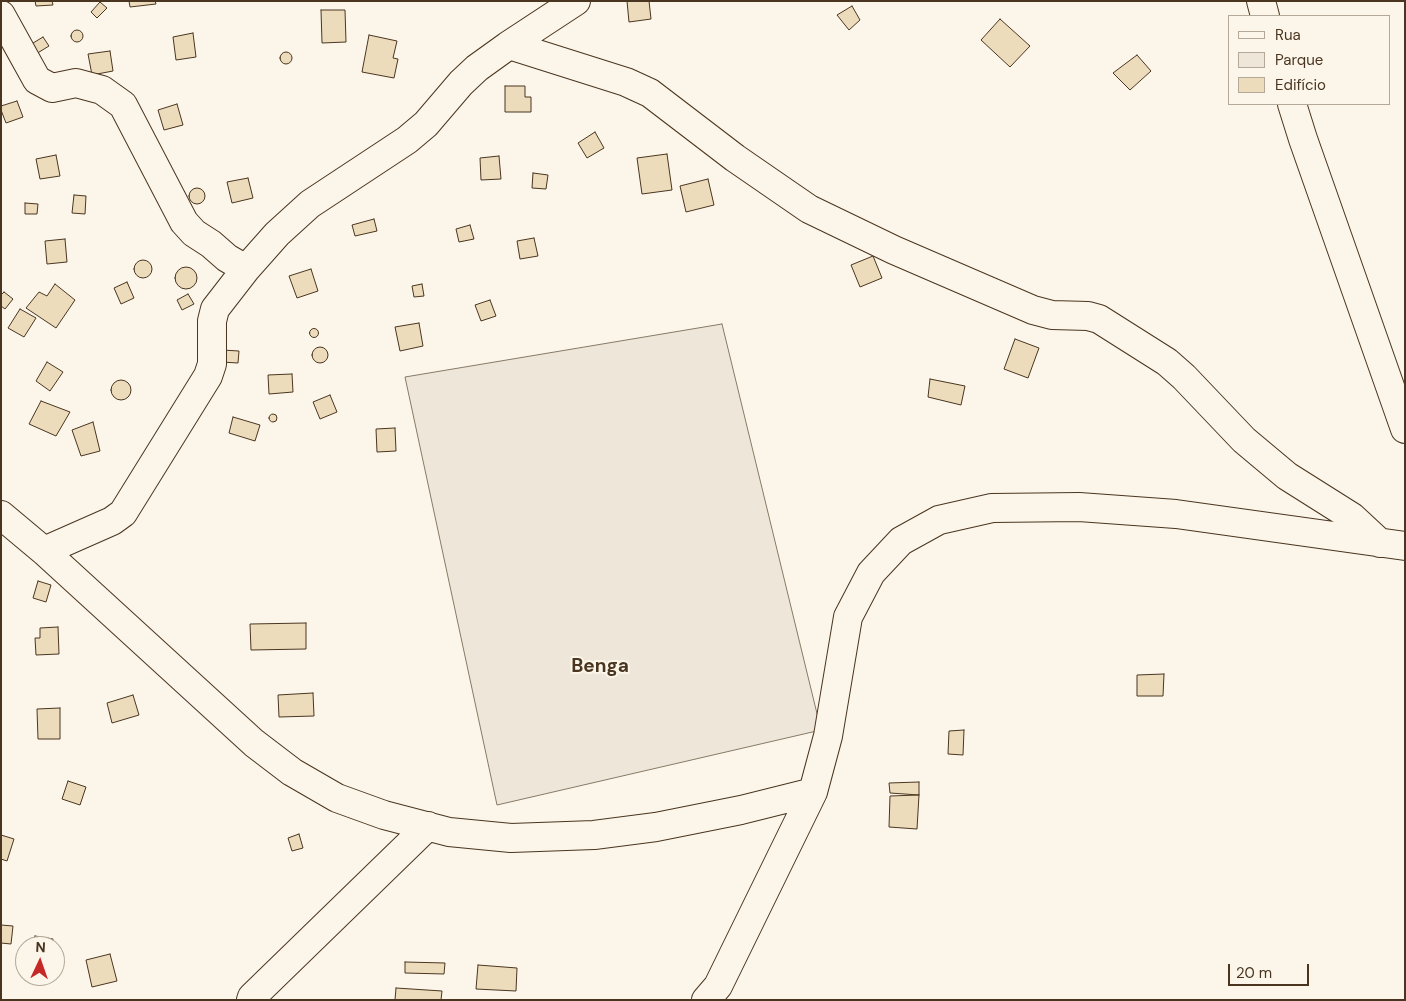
<!DOCTYPE html>
<html>
<head>
<meta charset="utf-8">
<style>
  body { margin:0 }
  #map { position:relative; width:1406px; height:1001px; overflow:hidden; background:#fbf6e9; font-family:"DM Sans",sans-serif }
  canvas { display:block }
  .frame { position:absolute; inset:0; border:2px solid #4a3520; pointer-events:none }
  .legend { position:absolute; left:1228px; top:15px; width:162px; height:90px; box-sizing:border-box; background:#fbf6e9; border:1px solid #b4a999; margin:0; padding:6px 9px; list-style:none; font-size:15px; color:#4a3520 }
  .legend li { display:flex; align-items:center; gap:10px; height:25px }
  .legend b { width:25px; border:1px solid #b4a999 }
  .north { position:absolute; left:15px; top:936px; width:50px; height:50px; box-sizing:border-box; background:#fbf6e9; border:1px solid #b4a999; border-radius:50%; rotate:3deg; font-size:14px; font-weight:700; line-height:20px; text-align:center; color:#4a3520 }
  .north::after { content:''; display:block; margin:auto; width:18px; height:22px; background:#c62828; clip-path:polygon(50% 0,100% 100%,50% 72%,0 100%) }
  .scale { position:absolute; left:1228px; top:964px; width:81px; height:22px; box-sizing:border-box; border:2px solid #4a3520; border-top:0; padding-left:6px; font-size:15px; line-height:18px; white-space:nowrap; color:#4a3520; -webkit-text-stroke:4px #fbf6e9; paint-order:stroke }
</style>
</head>
<body>
<div id="map">
<canvas width="1406" height="1001"></canvas>
<div class="frame"></div>
<ul class="legend">
<li><b style="height:6px;background:#fbf6e9"></b>Rua</li>
<li><b style="height:14px;background:#ede6d9"></b>Parque</li>
<li><b style="height:14px;background:#ecdcbc"></b>Edifício</li>
</ul>
<div class="north">N</div>
<div class="scale">20 m</div>
</div>
<script>
const ctx = document.querySelector('canvas').getContext('2d');
ctx.lineJoin = 'round';
function fill(path, color) { ctx.fillStyle = color; ctx.fill(path, 'evenodd'); }
const toPath = rows => new Path2D(rows.map(r => 'M' + r).join(''));
function strokePath(path, color, width, dash) { ctx.strokeStyle = color; ctx.lineWidth = width; ctx.lineCap = dash ? 'butt' : 'round'; ctx.setLineDash(dash || []); ctx.stroke(path); }
function label(font, color, halo, rows, align = 'center') {
  ctx.font = font + ' "DM Sans",sans-serif'; ctx.lineWidth = 4; ctx.setLineDash([]); ctx.textBaseline = 'middle'; ctx.strokeStyle = halo; ctx.fillStyle = color; for (const [text, x, y, turn = 0] of rows) {
    ctx.save(); ctx.translate(x, y); ctx.rotate((+turn || 0) * Math.PI / 180); ctx.textAlign = isNaN(turn) ? turn : align; if (halo) ctx.strokeText(text, 0, 0); ctx.fillText(text, 0, 0); ctx.restore();
  }
}
const green = toPath([
  [722,324,821,730,497,805,405,377,722,324]
]);
const building = toPath([
  [35,1,52,1,53,5,36,6,35,1],
  [129,1,155,1,156,4,130,7,129,1],
  [627,1,649,1,651,19,629,22,627,1],
  [100,2,107,8,97,18,91,12,100,2],
  [852,6,860,20,849,30,837,15,852,6],
  [321,10,345,10,346,42,322,43,321,10],
  [1000,19,1030,46,1010,67,981,40,1000,19],
  '71 36a6 6 0 1 1 12 0a6 6 0 1 1-12 0Z',
  [193,33,196,57,176,60,173,37,193,33],
  [369,35,397,41,393,58,398,59,394,78,362,72,369,35],
  [43,37,49,46,31,57,25,48,43,37],
  [110,51,113,71,92,75,88,54,110,51],
  '280 58a6 6 0 1 1 12 0a6 6 0 1 1-12 0Z',
  [1137,55,1151,71,1130,90,1113,73,1137,55],
  [505,86,525,86,525,97,531,97,531,112,505,112,505,86],
  [17,101,23,117,6,123,1,110,1,106,17,101],
  [177,104,183,125,164,130,158,110,177,104],
  [595,132,604,148,587,158,578,143,595,132],
  [667,154,672,190,642,194,637,158,667,154],
  [56,155,60,176,40,179,36,159,56,155],
  [499,156,501,179,481,180,480,158,499,156],
  [533,173,548,175,546,189,532,188,533,173],
  [248,178,253,198,232,203,227,182,248,178],
  [708,179,714,205,686,212,680,186,708,179],
  '189 196a8 8 0 1 1 16 0a8 8 0 1 1-16 0Z',
  [74,195,86,196,85,214,72,213,74,195],
  [25,203,38,204,37,214,25,214,25,203],
  [374,219,377,231,355,236,352,225,374,219],
  [470,225,474,239,459,242,456,229,470,225],
  [534,238,538,256,520,259,517,241,534,238],
  [65,239,67,262,47,264,45,241,65,239],
  [873,256,882,278,860,287,851,265,873,256],
  '134 269a9 9 0 1 1 18 0a9 9 0 1 1-18 0Z',
  '175 278a11 11 0 1 1 22 0a11 11 0 1 1-22 0Z',
  [311,269,318,291,297,298,289,276,311,269],
  [127,282,134,298,121,304,114,288,127,282],
  [55,284,75,300,56,328,26,308,39,292,47,296,55,284],
  [422,284,424,296,414,297,412,286,422,284],
  [4,292,13,299,5,309,1,306,1,295,4,292],
  [188,294,194,304,182,310,177,300,188,294],
  [490,300,496,316,481,321,475,305,490,300],
  [20,309,36,318,24,337,8,328,20,309],
  [419,323,423,346,400,351,395,327,419,323],
  '309.5 333a4.5 4.5 0 1 1 9 0a4.5 4.5 0 1 1-9 0Z',
  [1015,339,1039,348,1028,378,1004,369,1015,339],
  '312 355a8 8 0 1 1 16 0a8 8 0 1 1-16 0Z',
  [222,350,239,351,238,363,221,362,222,350],
  [47,362,63,372,50,391,36,381,47,362],
  [292,374,293,392,269,394,268,375,292,374],
  [930,379,965,386,961,405,928,397,930,379],
  '111 390a10 10 0 1 1 20 0a10 10 0 1 1-20 0Z',
  [330,395,337,412,320,419,313,402,330,395],
  [41,401,70,412,56,436,29,424,41,401],
  '269 418a4 4 0 1 1 8 0a4 4 0 1 1-8 0Z',
  [233,417,260,425,255,441,229,433,233,417],
  [93,422,100,451,81,456,72,430,93,422],
  [395,428,396,451,377,452,376,429,395,428],
  [38,581,51,585,46,602,33,598,38,581],
  [306,623,306,649,251,650,250,624,306,623],
  [58,627,59,654,36,655,35,638,40,638,40,628,58,627],
  [1164,674,1163,696,1137,696,1137,675,1164,674],
  [313,693,314,716,279,717,278,695,313,693],
  [133,695,139,715,112,723,107,703,133,695],
  [60,708,60,739,38,739,37,709,60,708],
  [964,730,963,755,948,754,949,731,964,730],
  [68,781,86,787,80,805,62,799,68,781],
  [919,782,919,795,890,793,889,783,919,782],
  [919,795,917,829,889,827,890,796,919,795],
  [299,834,303,848,292,851,288,838,299,834],
  [1,835,14,839,7,861,1,859,1,835],
  [1,925,13,926,11,944,1,943,1,925],
  [35,936,53,939,52,946,34,946,35,936],
  [110,954,117,981,92,987,86,960,110,954],
  [405,962,445,963,444,974,405,973,405,962],
  [478,965,517,968,516,991,476,989,478,965],
  [396,988,442,991,441,1000,395,1000,396,988]
]);
const minor = toPath([
  [1261,1,1265,16],
  [1,15,37,80,52,88,76,83,102,90,123,105,184,222,194,233,211,244,227,258,246,269],
  [509,45,626,82,650,93,735,158,809,209,894,250,1033,310,1052,315,1088,316,1099,319,1167,362,1184,377,1244,440,1287,476,1352,517,1380,543],
  [1292,104,1303,139,1405,429],
  [1,515,44,551,254,743,292,772,337,798,384,815,449,832,511,838,594,835,656,827,741,810,813,792],
  [44,551,112,521,123,513,208,376,212,364,212,321,215,309,246,269,277,234,310,204,407,140,426,124,461,83,477,68,509,45,576,1],
  [251,1000,252,997,428,826],
  [706,1000,718,986,813,792,828,736,848,617,871,573,901,541,939,520,992,508,1079,507,1176,514,1405,546]
]);
const quarterNames = [
  ["Benga",600,667]
];
fill(green, '#ede6d9');
strokePath(green, '#887966', 1);
fill(building, '#ecdcbc');
strokePath(building, '#4a3520', 1);
strokePath(minor, '#4a3520', 30);
strokePath(minor, '#fbf6e9', 28);
label('bold 19px', '#4a3520', '#fbf6e9', quarterNames);
</script>
</body>
</html>
